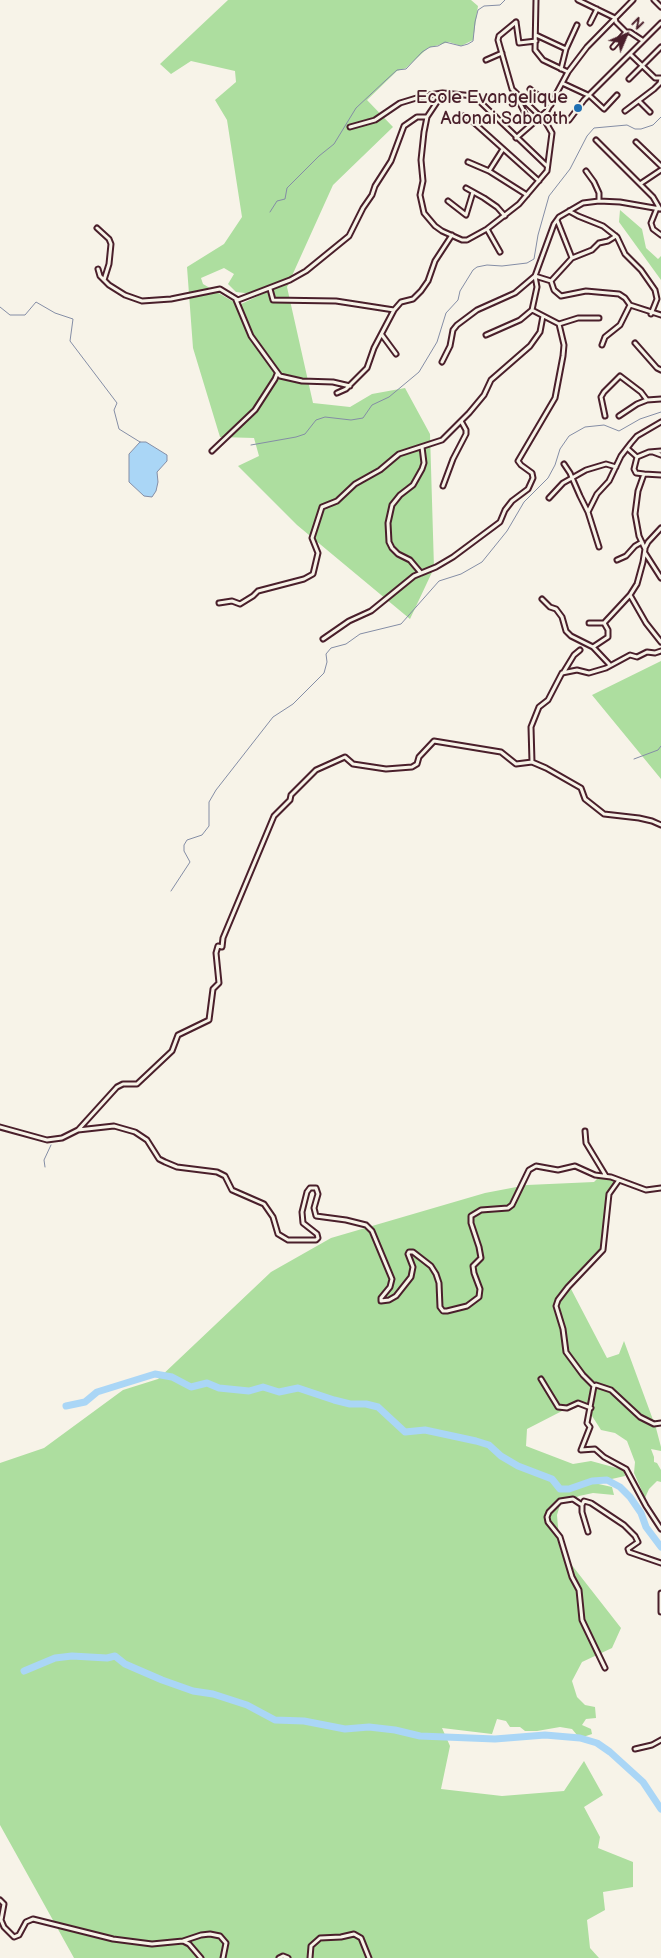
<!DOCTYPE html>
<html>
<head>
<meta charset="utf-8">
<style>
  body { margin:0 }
  #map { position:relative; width:661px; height:1958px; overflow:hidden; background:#f7f3e8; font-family:"Balsamiq Sans",sans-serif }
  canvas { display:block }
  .north { position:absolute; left:601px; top:10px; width:50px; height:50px; -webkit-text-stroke:4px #f7f3e8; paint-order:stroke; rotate:45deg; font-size:14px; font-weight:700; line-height:20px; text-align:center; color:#4a1f2b }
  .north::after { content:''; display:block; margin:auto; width:18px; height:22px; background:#4a1f2b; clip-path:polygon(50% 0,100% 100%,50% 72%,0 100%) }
</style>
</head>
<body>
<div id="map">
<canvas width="661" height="1958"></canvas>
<div class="north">N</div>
</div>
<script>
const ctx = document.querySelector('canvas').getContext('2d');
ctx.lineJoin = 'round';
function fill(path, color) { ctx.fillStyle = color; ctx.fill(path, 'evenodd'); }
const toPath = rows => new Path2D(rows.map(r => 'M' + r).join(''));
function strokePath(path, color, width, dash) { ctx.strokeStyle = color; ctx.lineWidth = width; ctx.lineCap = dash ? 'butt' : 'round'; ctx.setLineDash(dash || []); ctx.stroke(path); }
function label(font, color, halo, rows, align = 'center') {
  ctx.font = font + ' "Balsamiq Sans",sans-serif'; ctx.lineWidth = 4; ctx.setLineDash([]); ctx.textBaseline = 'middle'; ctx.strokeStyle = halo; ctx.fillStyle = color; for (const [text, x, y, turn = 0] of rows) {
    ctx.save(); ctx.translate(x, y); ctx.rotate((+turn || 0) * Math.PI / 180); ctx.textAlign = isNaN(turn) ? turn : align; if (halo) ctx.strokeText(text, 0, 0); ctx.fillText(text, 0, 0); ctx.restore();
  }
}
const green = toPath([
  [228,0,471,0,478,6,473,40,461,46,449,42,428,48,406,68,397,71,367,100,393,127,333,185,291,278,254,294,236,292,228,284,234,274,224,268,201,278,203,284,239,305,290,281,287,287,313,403,350,407,372,394,405,388,430,434,434,568,410,619,297,525,238,466,259,456,254,438,220,437,193,348,187,267,224,244,242,217,227,120,215,100,236,82,235,71,191,61,171,74,160,64],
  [620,210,642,229,646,248,658,259,661,256,661,280,619,222],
  [661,661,661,779,592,695],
  [615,1177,609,1197,606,1251,570,1287,607,1358,619,1354,624,1341,656,1428,661,1447,661,1451,651,1449,654,1457,654,1462,657,1463,661,1470,661,1482,657,1481,649,1489,645,1498,634,1473,635,1462,627,1441,615,1433,601,1430,585,1405,562,1411,527,1429,526,1446,573,1464,591,1461,624,1470,625,1476,594,1483,612,1487,614,1495,593,1493,579,1496,560,1505,557,1515,560,1550,621,1628,612,1648,582,1662,572,1681,577,1697,585,1705,595,1707,596,1718,586,1719,582,1725,591,1729,592,1734,583,1737,577,1735,572,1729,560,1727,537,1731,525,1731,520,1727,510,1727,506,1721,497,1719,492,1734,442,1728,450,1746,441,1789,502,1796,564,1791,584,1761,603,1795,584,1807,600,1837,598,1848,633,1862,633,1887,603,1892,605,1910,587,1920,590,1948,599,1958,74,1958,0,1825,0,1463,44,1448,123,1390,158,1379,271,1272,331,1238,485,1193,527,1185,594,1182,598,1178]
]);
const water = toPath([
  [140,442,146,442,167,455,167,461,157,472,158,482,156,491,152,497,144,496,129,482,129,454,140,442]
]);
const stream = toPath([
  [270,212,277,201,285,199,287,188,319,156,334,144,356,108,386,80,397,70,406,69,422,52,430,47,438,46,445,42,461,46,468,44,473,41,475,22,478,10,484,6,500,5,505,0],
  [0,307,10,315,25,315,36,302,55,313,73,319,70,341,117,403,114,410,119,429,140,442],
  [251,445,296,437,305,434,316,420,325,417,351,420,363,418,372,405,389,397,419,372,437,342,446,313,458,300,460,291,473,270,477,267,487,265,502,266,527,263,534,259,538,235,549,196,570,169,587,136,594,128,627,125,635,129,641,129,653,125,661,117],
  [634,759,658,750,661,746],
  [171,891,190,862,184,851,184,845,187,840,202,835,209,826,209,802,216,790,273,717,293,704,324,673,327,662,326,654,331,648,346,644,360,634,401,624,439,581,461,574,482,562,507,531,524,502,548,478,555,465,560,449,569,436,585,427,604,425,619,431,640,419,661,412],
  [45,1167,44,1160,51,1145]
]);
const river = toPath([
  [66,1406,85,1402,97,1392,155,1374,172,1377,191,1387,207,1383,219,1388,249,1391,263,1387,279,1392,298,1388,334,1400,350,1404,366,1404,378,1407,405,1432,425,1430,476,1441,489,1445,501,1456,518,1466,552,1479,560,1489,569,1489,592,1481,607,1480,620,1487,630,1497,641,1513,646,1527,661,1547],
  [24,1671,55,1658,72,1656,107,1658,115,1656,125,1664,162,1680,193,1691,213,1694,247,1705,275,1720,304,1721,345,1729,369,1727,395,1730,420,1736,495,1739,545,1735,580,1738,597,1743,610,1752,643,1782,661,1809]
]);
const street = toPath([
  [536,0,535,50,543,60,568,72],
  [578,0,615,18,616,22,626,32,630,32,642,40],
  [654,0,661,7],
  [516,22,499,36,498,40,512,89,545,121,552,133,547,171,519,204,487,229,467,240,462,240,442,231,435,226,424,213,420,195,423,181,421,160,424,132,427,117,443,93,474,96,547,166],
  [516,22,519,43,536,41],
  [590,23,597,9],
  [536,35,566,49,577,25],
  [613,47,626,32],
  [630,54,655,78,661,78],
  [486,60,502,53],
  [561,69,566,49],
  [629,79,661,47],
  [562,83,590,96,604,109,617,95],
  [530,89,551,105],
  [514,92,531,125],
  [639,101,650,112],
  [625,111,654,89,660,83,661,79],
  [464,116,471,120,539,181],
  [569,120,584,100,661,23],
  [350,127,375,120,400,103,423,96,442,93],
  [516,138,547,111,568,72,587,47,633,0],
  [596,140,653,197,660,209],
  [636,142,661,166],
  [468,162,489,171,503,149],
  [489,171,527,195],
  [586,171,594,182,599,193,599,201],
  [640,184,661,170],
  [466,188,484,198,497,207,505,216],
  [448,201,466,215,473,192],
  [657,208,651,223,653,229,661,235],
  [569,211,578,216,603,226,617,237,625,254,641,270,655,290,657,299,651,314],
  [557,220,572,258],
  [97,228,109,239,111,244,109,264,104,280],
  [487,229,500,252],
  [98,269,100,276,109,285,125,295,142,301,171,299,220,289,238,300,290,280,306,271,349,236,363,208,372,195,375,186,391,161,404,126,417,117,427,117],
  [535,276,551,281],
  [551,281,554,290,561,296,586,291,619,294,625,298,630,305,661,315],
  [551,281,572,258,592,250,599,243,608,241,616,236],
  [270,289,273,300,336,301,394,310],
  [236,300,251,336,280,376,302,381,333,382,350,386],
  [559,324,578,318,599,318],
  [382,335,396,354],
  [486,335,520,320,532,310,537,287,535,276,554,224,559,217,583,203,599,201,620,202,660,209],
  [635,343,657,368,661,370],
  [602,345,605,337,620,325,630,305],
  [442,362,450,346,453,330,457,325,477,310,515,293,535,276],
  [337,393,346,389,367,368,374,348,394,310,401,302,413,299,421,291,428,281,435,261,452,235],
  [605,416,601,397,604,392,620,376,641,392,647,400],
  [619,416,637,404,647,400,661,399],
  [627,448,637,457,649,452,661,451],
  [212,451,255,410,275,379,277,374],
  [653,452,661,455],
  [564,464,570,473,580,496,588,512],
  [644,474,661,475],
  [443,486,453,459,466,434,466,430,461,421],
  [549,498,563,483,586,470,606,464,616,467],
  [599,547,588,512,597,494,609,481,621,456,631,443,637,436,661,422],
  [645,548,648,542,661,528],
  [645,553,661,578],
  [617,560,626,556,635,546,642,542],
  [421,573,410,560,398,554,392,548,389,542,388,523,392,505,400,495,413,485,422,469,424,463,422,447],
  [630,595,646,623,661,642],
  [542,599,550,607,556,609,562,617,566,631,571,636,593,647,610,665],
  [219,603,232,601,240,604,253,596,258,591,304,579,313,574,318,553,312,538,322,507,337,501,355,484,380,470,399,454,442,440,469,413,484,395,491,380,530,346,540,332,543,316],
  [589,623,604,623],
  [604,623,630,595,637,584,643,562,645,549,639,536,635,514,638,491,644,474,636,473,634,469,637,457],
  [323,639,349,621,371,611,414,576,436,567,453,557,500,522,505,510,512,501,528,489,533,478,532,473,521,465,518,461,555,398,563,356,564,345,559,324,532,310],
  [593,647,608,637,608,630,604,623],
  [563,673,574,655,580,650],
  [532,762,531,727,539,707,548,700,562,673,577,670,589,673,606,668,630,655,637,657,647,652,655,653,661,651],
  [0,1127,47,1140,62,1138,78,1130,114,1126,135,1132,147,1140,159,1159,165,1162,177,1167,217,1172,225,1176,232,1190,264,1204,273,1217,278,1234,288,1240,316,1240,318,1238,317,1234,303,1223,302,1212,307,1192,310,1188,316,1188,318,1194,314,1208,316,1216,346,1220,366,1225,372,1231,392,1279,390,1287,381,1298,381,1301,389,1300,396,1296,411,1277,413,1267,408,1254,409,1252,413,1252,431,1266,436,1274,439,1283,440,1307,443,1311,447,1311,467,1306,479,1297,480,1289,474,1273,473,1266,481,1258,479,1247,471,1223,471,1216,481,1210,508,1208,512,1205,529,1170,536,1166,558,1170,575,1166,595,1175,611,1177,646,1190,661,1188],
  [78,1130,117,1087,123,1084,137,1084,172,1051,178,1035,209,1020,213,989,219,983,216,953,218,946,222,947,223,938,274,816,290,800,291,795,316,770,345,757,353,764,386,769,412,767,417,764,419,757,434,741,501,752,516,764,532,762,546,768,581,788,585,799,604,814,639,818,652,821,661,825],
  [585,1131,586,1143,606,1176],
  [619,1180,609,1194,603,1250,568,1287,558,1300,556,1306,563,1329,566,1352,583,1375,594,1386,596,1385,611,1390,640,1417,654,1424,661,1423],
  [541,1379,558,1407,567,1408,578,1403,591,1408],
  [594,1386,587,1423,590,1427,581,1450,595,1449,604,1457,626,1469,646,1506,661,1529],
  [582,1505,573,1499,560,1501,549,1512,547,1517,548,1522,560,1537,572,1577,579,1590,582,1620,605,1668],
  [588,1532,582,1512,582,1505,584,1501,591,1503,624,1525,635,1536,638,1542,628,1549,629,1552,661,1563],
  [661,1593,661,1612],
  [635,1749,652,1745,661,1740],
  [0,1900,4,1904,1,1920,4,1927,14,1937,19,1935,26,1922,33,1919,113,1939,152,1944,183,1941,189,1944,201,1958],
  [183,1941,201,1935,210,1934,220,1936,226,1943,223,1958],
  [279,1958,283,1956,288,1958],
  [310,1958,311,1946,320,1938,341,1937,354,1934,361,1938,369,1958]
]);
const markers = [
  [578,108,5,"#1f6fb2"]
];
const poiNames = [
  ["Ecole Evangelique",568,98],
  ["Adonai Sabaoth",568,119]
];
fill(green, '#adde9f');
fill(water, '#aad6f6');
strokePath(water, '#848da5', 1);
strokePath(stream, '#848da5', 1);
strokePath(river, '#aad6f6', 7);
strokePath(street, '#4a1f2b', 7);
strokePath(street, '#f7f3e8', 3);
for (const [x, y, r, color] of markers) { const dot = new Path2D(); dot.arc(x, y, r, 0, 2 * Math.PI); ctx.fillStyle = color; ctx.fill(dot); strokePath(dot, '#f7f3e8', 2); }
label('18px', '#4a1f2b', '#f7f3e8', poiNames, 'right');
</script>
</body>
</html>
